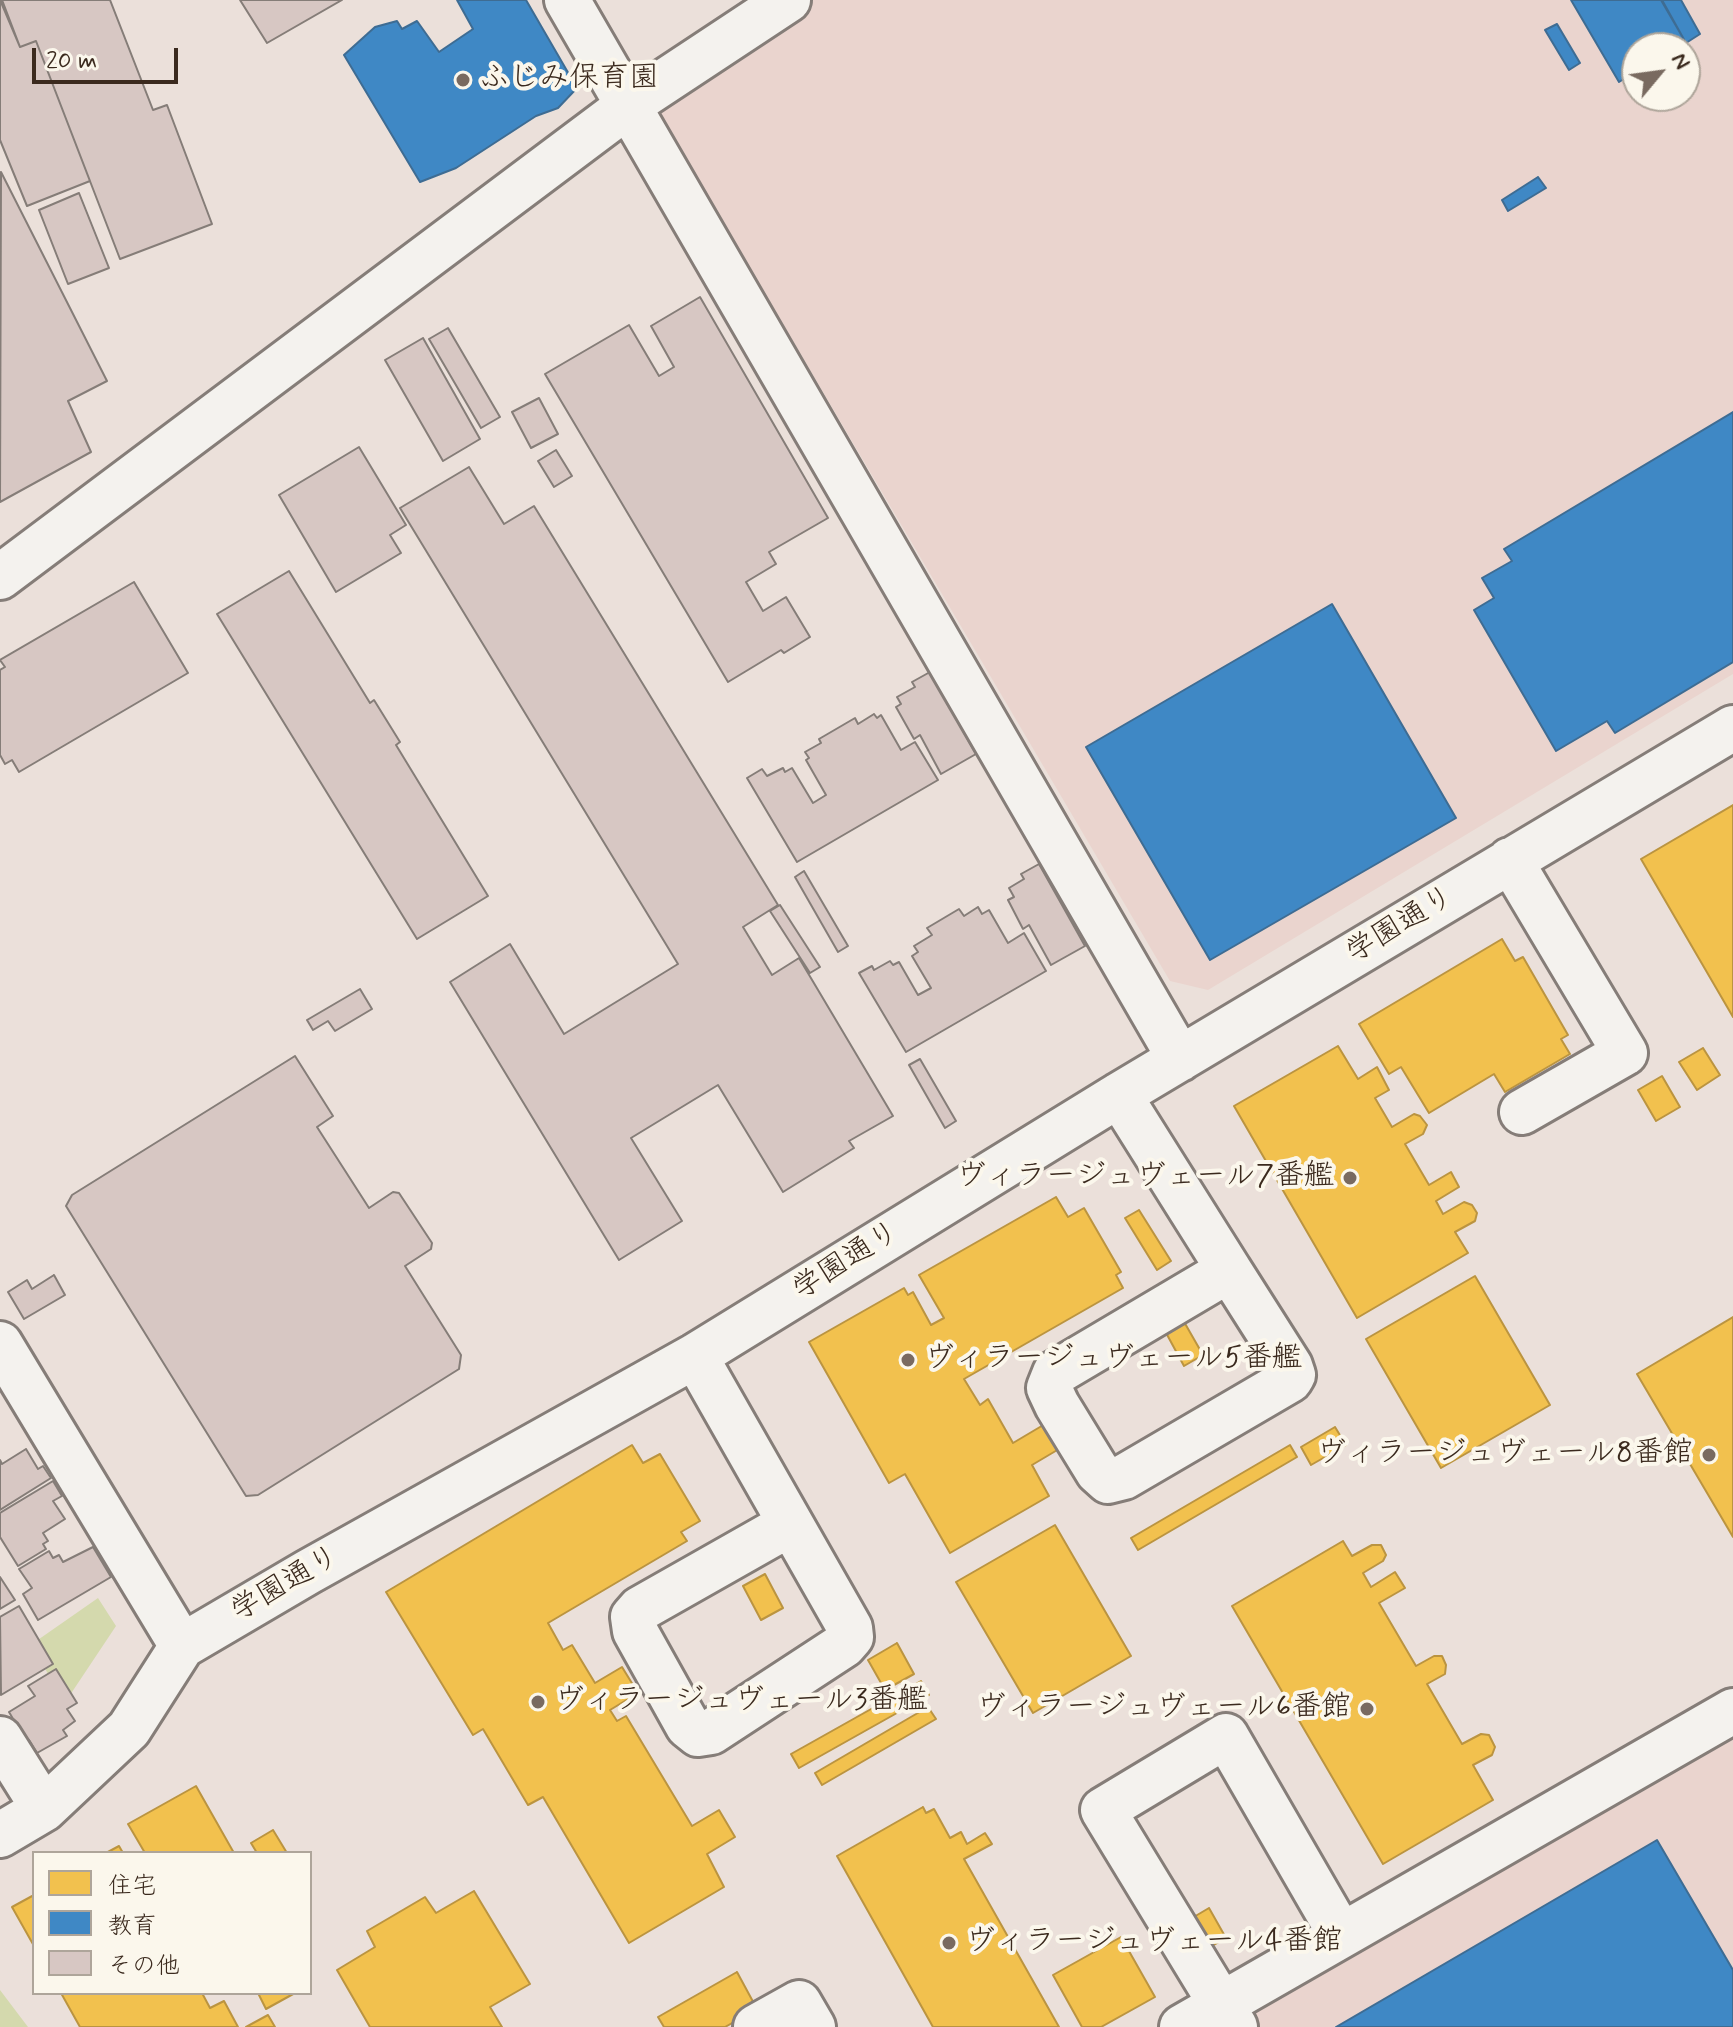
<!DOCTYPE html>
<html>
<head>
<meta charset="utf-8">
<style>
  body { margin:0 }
  #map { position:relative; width:1733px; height:2027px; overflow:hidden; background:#ebe0da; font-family:Mynerve,"Klee One",sans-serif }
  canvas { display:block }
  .legend { position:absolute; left:32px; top:1851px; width:280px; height:144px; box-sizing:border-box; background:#fbf7ec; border:2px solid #aea59a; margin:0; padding:10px 14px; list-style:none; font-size:24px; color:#3b2a1e }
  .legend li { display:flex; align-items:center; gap:16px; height:40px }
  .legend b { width:40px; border:2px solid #aea59a }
  .north { position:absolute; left:1621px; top:32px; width:80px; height:80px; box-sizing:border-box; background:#fbf7ec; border:2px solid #aea59a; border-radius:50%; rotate:61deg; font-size:22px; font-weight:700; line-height:32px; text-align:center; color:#3b2a1e }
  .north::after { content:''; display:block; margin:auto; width:28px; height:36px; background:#796a60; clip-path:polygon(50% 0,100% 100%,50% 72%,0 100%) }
  .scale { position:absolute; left:32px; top:48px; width:146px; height:36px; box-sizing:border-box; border:4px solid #3b2a1e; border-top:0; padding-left:10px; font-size:24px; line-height:28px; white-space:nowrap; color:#3b2a1e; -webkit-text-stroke:6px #fbf7ec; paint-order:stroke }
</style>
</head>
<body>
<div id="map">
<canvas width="1733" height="2027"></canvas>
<ul class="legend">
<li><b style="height:22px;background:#f2c14e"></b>住宅</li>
<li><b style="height:22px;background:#3f88c5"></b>教育</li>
<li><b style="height:22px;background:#d7c7c3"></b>その他</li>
</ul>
<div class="north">N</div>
<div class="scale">20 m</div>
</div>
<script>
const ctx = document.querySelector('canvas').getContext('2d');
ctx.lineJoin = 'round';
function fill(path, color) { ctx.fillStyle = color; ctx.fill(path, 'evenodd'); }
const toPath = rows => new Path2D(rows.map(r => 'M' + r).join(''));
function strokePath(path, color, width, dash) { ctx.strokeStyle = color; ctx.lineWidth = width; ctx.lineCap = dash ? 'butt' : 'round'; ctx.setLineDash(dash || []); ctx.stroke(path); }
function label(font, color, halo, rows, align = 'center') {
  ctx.font = font + ' Mynerve,"Klee One",sans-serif'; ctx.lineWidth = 8; ctx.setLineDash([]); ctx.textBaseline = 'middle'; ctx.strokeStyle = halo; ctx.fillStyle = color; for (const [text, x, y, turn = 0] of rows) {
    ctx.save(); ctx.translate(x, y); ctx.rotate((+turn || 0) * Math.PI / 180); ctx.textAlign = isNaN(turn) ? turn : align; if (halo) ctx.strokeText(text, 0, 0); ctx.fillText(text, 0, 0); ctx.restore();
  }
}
const built = toPath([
  [786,0,1733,0,1733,674,1208,990,1170,981,645,90],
  [1637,48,1685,48,1685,96,1637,96],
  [1733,1714,1733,2027,1186,2027]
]);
const green = toPath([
  [98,1598,116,1626,64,1704,32,1644],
  [0,1990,28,2027,0,2027]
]);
const homes = toPath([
  [1733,805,1733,1017,1641,859,1733,805],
  [1502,939,1515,961,1523,957,1568,1035,1561,1039,1570,1054,1505,1092,1494,1074,1429,1113,1401,1067,1389,1074,1359,1024,1502,939],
  [1338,1046,1358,1079,1377,1067,1389,1090,1375,1098,1392,1127,1414,1114,1420,1116,1427,1125,1423,1134,1405,1144,1429,1185,1451,1172,1459,1187,1436,1201,1443,1214,1464,1202,1472,1205,1477,1213,1475,1221,1455,1232,1468,1253,1357,1318,1234,1106,1338,1046],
  [1703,1048,1720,1075,1697,1090,1679,1062,1703,1048],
  [1662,1076,1680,1107,1656,1121,1638,1090,1662,1076],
  [1056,1197,1068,1217,1084,1208,1121,1272,1116,1275,1123,1288,964,1379,980,1405,988,1399,1013,1443,1045,1424,1059,1449,1032,1465,1049,1496,950,1553,905,1474,889,1483,809,1342,904,1288,908,1295,913,1292,931,1325,944,1318,919,1275,1056,1197],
  [1139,1210,1171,1261,1157,1270,1125,1218,1139,1210],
  [1475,1276,1550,1405,1441,1468,1366,1339,1475,1276],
  [1733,1317,1733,1537,1637,1374,1733,1317],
  [1183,1320,1203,1355,1184,1366,1165,1331,1183,1320],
  [1335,1427,1346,1445,1311,1465,1301,1447,1335,1427],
  [632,1445,643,1463,660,1454,700,1521,681,1532,687,1541,548,1623,563,1650,572,1645,595,1683,622,1667,638,1693,610,1710,617,1721,626,1716,692,1826,719,1810,735,1837,707,1854,724,1887,629,1943,543,1797,528,1805,483,1729,473,1735,386,1592,632,1445],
  [1290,1445,1297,1457,1138,1550,1131,1538,1290,1445],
  [1055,1525,1131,1656,1033,1713,956,1582,1055,1525],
  [1343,1541,1352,1556,1372,1545,1381,1545,1386,1555,1383,1561,1363,1573,1371,1587,1395,1572,1405,1588,1379,1603,1416,1666,1434,1656,1442,1656,1446,1665,1445,1674,1427,1684,1462,1744,1481,1734,1489,1735,1495,1747,1492,1755,1473,1765,1493,1800,1383,1864,1232,1606,1343,1541],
  [765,1574,783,1608,761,1620,743,1586,765,1574],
  [897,1643,914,1674,885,1690,868,1660,897,1643],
  [921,1681,929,1695,799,1768,791,1754,921,1681],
  [928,1707,936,1719,822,1785,815,1773,928,1707],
  [196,1786,234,1853,145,1853,128,1824,196,1786],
  [923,1807,926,1813,934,1809,950,1838,961,1832,967,1844,985,1833,992,1844,964,1859,1059,2027,933,2027,837,1856,923,1807],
  [273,1830,287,1853,257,1853,251,1843,273,1830],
  [119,1846,123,1853,106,1853,119,1846],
  [474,1891,530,1984,490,2007,502,2027,370,2027,337,1970,375,1947,367,1931,425,1897,436,1913,474,1891],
  [34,1895,34,1946,12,1907,34,1895],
  [1209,1908,1226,1938,1205,1950,1187,1921,1209,1908],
  [1121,1937,1155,1997,1101,2027,1082,2027,1053,1975,1121,1937],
  [737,1972,757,2009,725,2027,664,2027,658,2017,737,1972],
  [61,1993,202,1993,210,2008,224,2001,238,2027,80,2027,61,1993],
  [258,1993,295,1993,266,2009,258,1993],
  [268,2015,275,2027,246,2027,268,2015]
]);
const schools = toPath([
  [457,0,526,0,577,88,558,108,536,116,456,168,420,182,344,55,375,27,397,21,402,29,417,21,439,52,473,29,457,0],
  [1571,0,1661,0,1686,43,1677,48,1637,48,1637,71,1619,82,1571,0],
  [1662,0,1681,0,1700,34,1686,43,1662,0],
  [1557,24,1580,63,1569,70,1545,30,1557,24],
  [1538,177,1546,188,1508,211,1502,200,1538,177],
  [1733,412,1733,662,1615,733,1607,721,1556,751,1474,610,1494,598,1482,578,1512,561,1504,549,1733,412],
  [1332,604,1456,818,1210,960,1086,747,1332,604],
  [1657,1840,1733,1970,1733,2027,1336,2027,1657,1840]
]);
const building = toPath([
  [0,0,20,47,36,41,90,181,27,206,0,140,0,0],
  [2,0,110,0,153,110,167,105,212,224,120,259,36,41,20,47,2,0],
  [240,0,342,0,267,43,240,0],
  [1,172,107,381,68,401,91,452,0,502,1,172],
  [79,193,109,268,68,284,39,210,79,193],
  [700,297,828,518,769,552,776,564,746,582,763,611,786,597,810,637,784,653,781,650,728,682,545,374,629,325,659,376,674,367,651,326,700,297],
  [448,328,500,417,481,428,429,339,448,328],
  [423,338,480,439,443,461,385,360,423,338],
  [539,398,558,434,531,448,512,412,539,398],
  [359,447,406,525,390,535,401,553,336,592,279,495,359,447],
  [556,450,572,476,554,487,538,461,556,450],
  [469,467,504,524,534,506,778,905,743,927,772,975,799,958,893,1116,849,1141,854,1148,783,1192,718,1085,631,1138,682,1221,619,1260,450,982,510,944,564,1034,678,964,400,508,469,467],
  [289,571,370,703,374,700,400,742,396,745,488,896,417,939,217,614,289,571],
  [134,582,188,673,19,772,12,760,5,764,0,755,0,670,5,667,0,660,134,582],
  [930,672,976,754,941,774,920,735,914,739,896,707,901,704,897,697,915,687,912,682,930,672],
  [874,714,877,718,881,715,901,750,915,742,938,780,797,862,747,778,762,769,767,776,783,768,785,772,792,768,813,803,826,795,806,760,809,758,805,752,821,743,819,739,855,718,858,724,874,714],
  [1039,864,1085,946,1051,965,1029,925,1023,929,1008,900,1014,897,1009,888,1024,879,1021,874,1039,864],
  [804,871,848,946,838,952,795,877,804,871],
  [780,905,820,967,810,973,770,911,780,905],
  [978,907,982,914,989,910,1008,943,1024,933,1046,971,906,1052,859,973,872,966,874,970,890,961,893,965,899,962,918,995,931,988,912,956,918,952,914,946,932,935,927,928,959,909,964,916,978,907],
  [360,989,372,1009,335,1031,328,1021,313,1030,307,1020,360,989],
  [295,1056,333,1116,317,1127,369,1208,393,1192,399,1193,432,1243,431,1249,405,1266,461,1355,459,1369,258,1495,246,1496,66,1206,72,1195,295,1056],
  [920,1059,956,1121,945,1128,909,1065,920,1059],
  [54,1275,65,1295,24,1319,8,1292,27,1280,32,1289,54,1275],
  [26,1449,38,1469,43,1466,51,1478,0,1510,0,1460,2,1464,26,1449],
  [53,1481,62,1496,53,1501,65,1519,43,1533,48,1541,43,1544,46,1549,18,1566,0,1537,0,1513,53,1481],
  [93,1547,111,1577,38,1620,23,1594,32,1588,19,1569,49,1551,53,1558,59,1555,63,1562,93,1547],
  [0,1577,15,1600,0,1609,0,1577],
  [19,1606,53,1664,1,1695,0,1617,19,1606],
  [56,1669,77,1703,67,1709,75,1721,63,1730,67,1736,37,1753,29,1740,26,1741,9,1712,35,1696,28,1686,56,1669]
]);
const minor = toPath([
  [567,0,1180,1059],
  [0,577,629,105,788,0],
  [1510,860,1625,1053,1522,1112],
  [1119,1095,1229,1270],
  [1229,1270,1290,1366,1293,1375,1290,1380,1124,1477,1108,1481,1098,1472,1057,1405,1049,1388,1055,1373,1229,1270],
  [0,1344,182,1646],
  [695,1356,850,1628,851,1637,844,1645,711,1732,698,1734,688,1726,635,1631,633,1617,640,1609,790,1524],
  [0,1739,44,1809],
  [0,1835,44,1809,129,1729,182,1646,308,1572,695,1356,1119,1095,1733,728],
  [756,2027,799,2003,813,2027],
  [1182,2027,1733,1711],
  [1235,2027,1103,1810,1226,1736,1341,1935]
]);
const markers = [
  [463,80,8,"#796a60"],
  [1350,1178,8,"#796a60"],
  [908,1360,8,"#796a60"],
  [1709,1455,8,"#796a60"],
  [538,1702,8,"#796a60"],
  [1367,1709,8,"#796a60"],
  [949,1943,8,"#796a60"]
];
const poiNames = [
  ["ふじみ保育園",479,80],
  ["ヴィラージュヴェール7番艦",1334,1178,"right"],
  ["ヴィラージュヴェール5番艦",924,1360],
  ["ヴィラージュヴェール8番館",1693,1455,"right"],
  ["ヴィラージュヴェール3番艦",554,1702],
  ["ヴィラージュヴェール6番館",1351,1709,"right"],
  ["ヴィラージュヴェール4番館",965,1943]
];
const streetNames = [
  ["学園通り",1401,926,-31],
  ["学園通り",847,1262,-32],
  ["学園通り",286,1585,-30]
];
fill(built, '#ead4ce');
fill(green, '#d4d9ad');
fill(homes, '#f2c14e');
strokePath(homes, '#bb9440', 2);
fill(schools, '#3f88c5');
strokePath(schools, '#3e6c93', 2);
fill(building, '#d7c7c3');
strokePath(building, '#857d78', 2);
strokePath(minor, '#857d78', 50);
strokePath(minor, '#f4f2ee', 44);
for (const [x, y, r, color] of markers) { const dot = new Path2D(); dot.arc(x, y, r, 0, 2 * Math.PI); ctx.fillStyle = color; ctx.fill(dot); strokePath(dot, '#fbf7ec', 3); }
label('30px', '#3b2a1e', '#fbf7ec', poiNames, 'left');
label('30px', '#3b2a1e', '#fbf7ec', streetNames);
</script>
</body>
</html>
